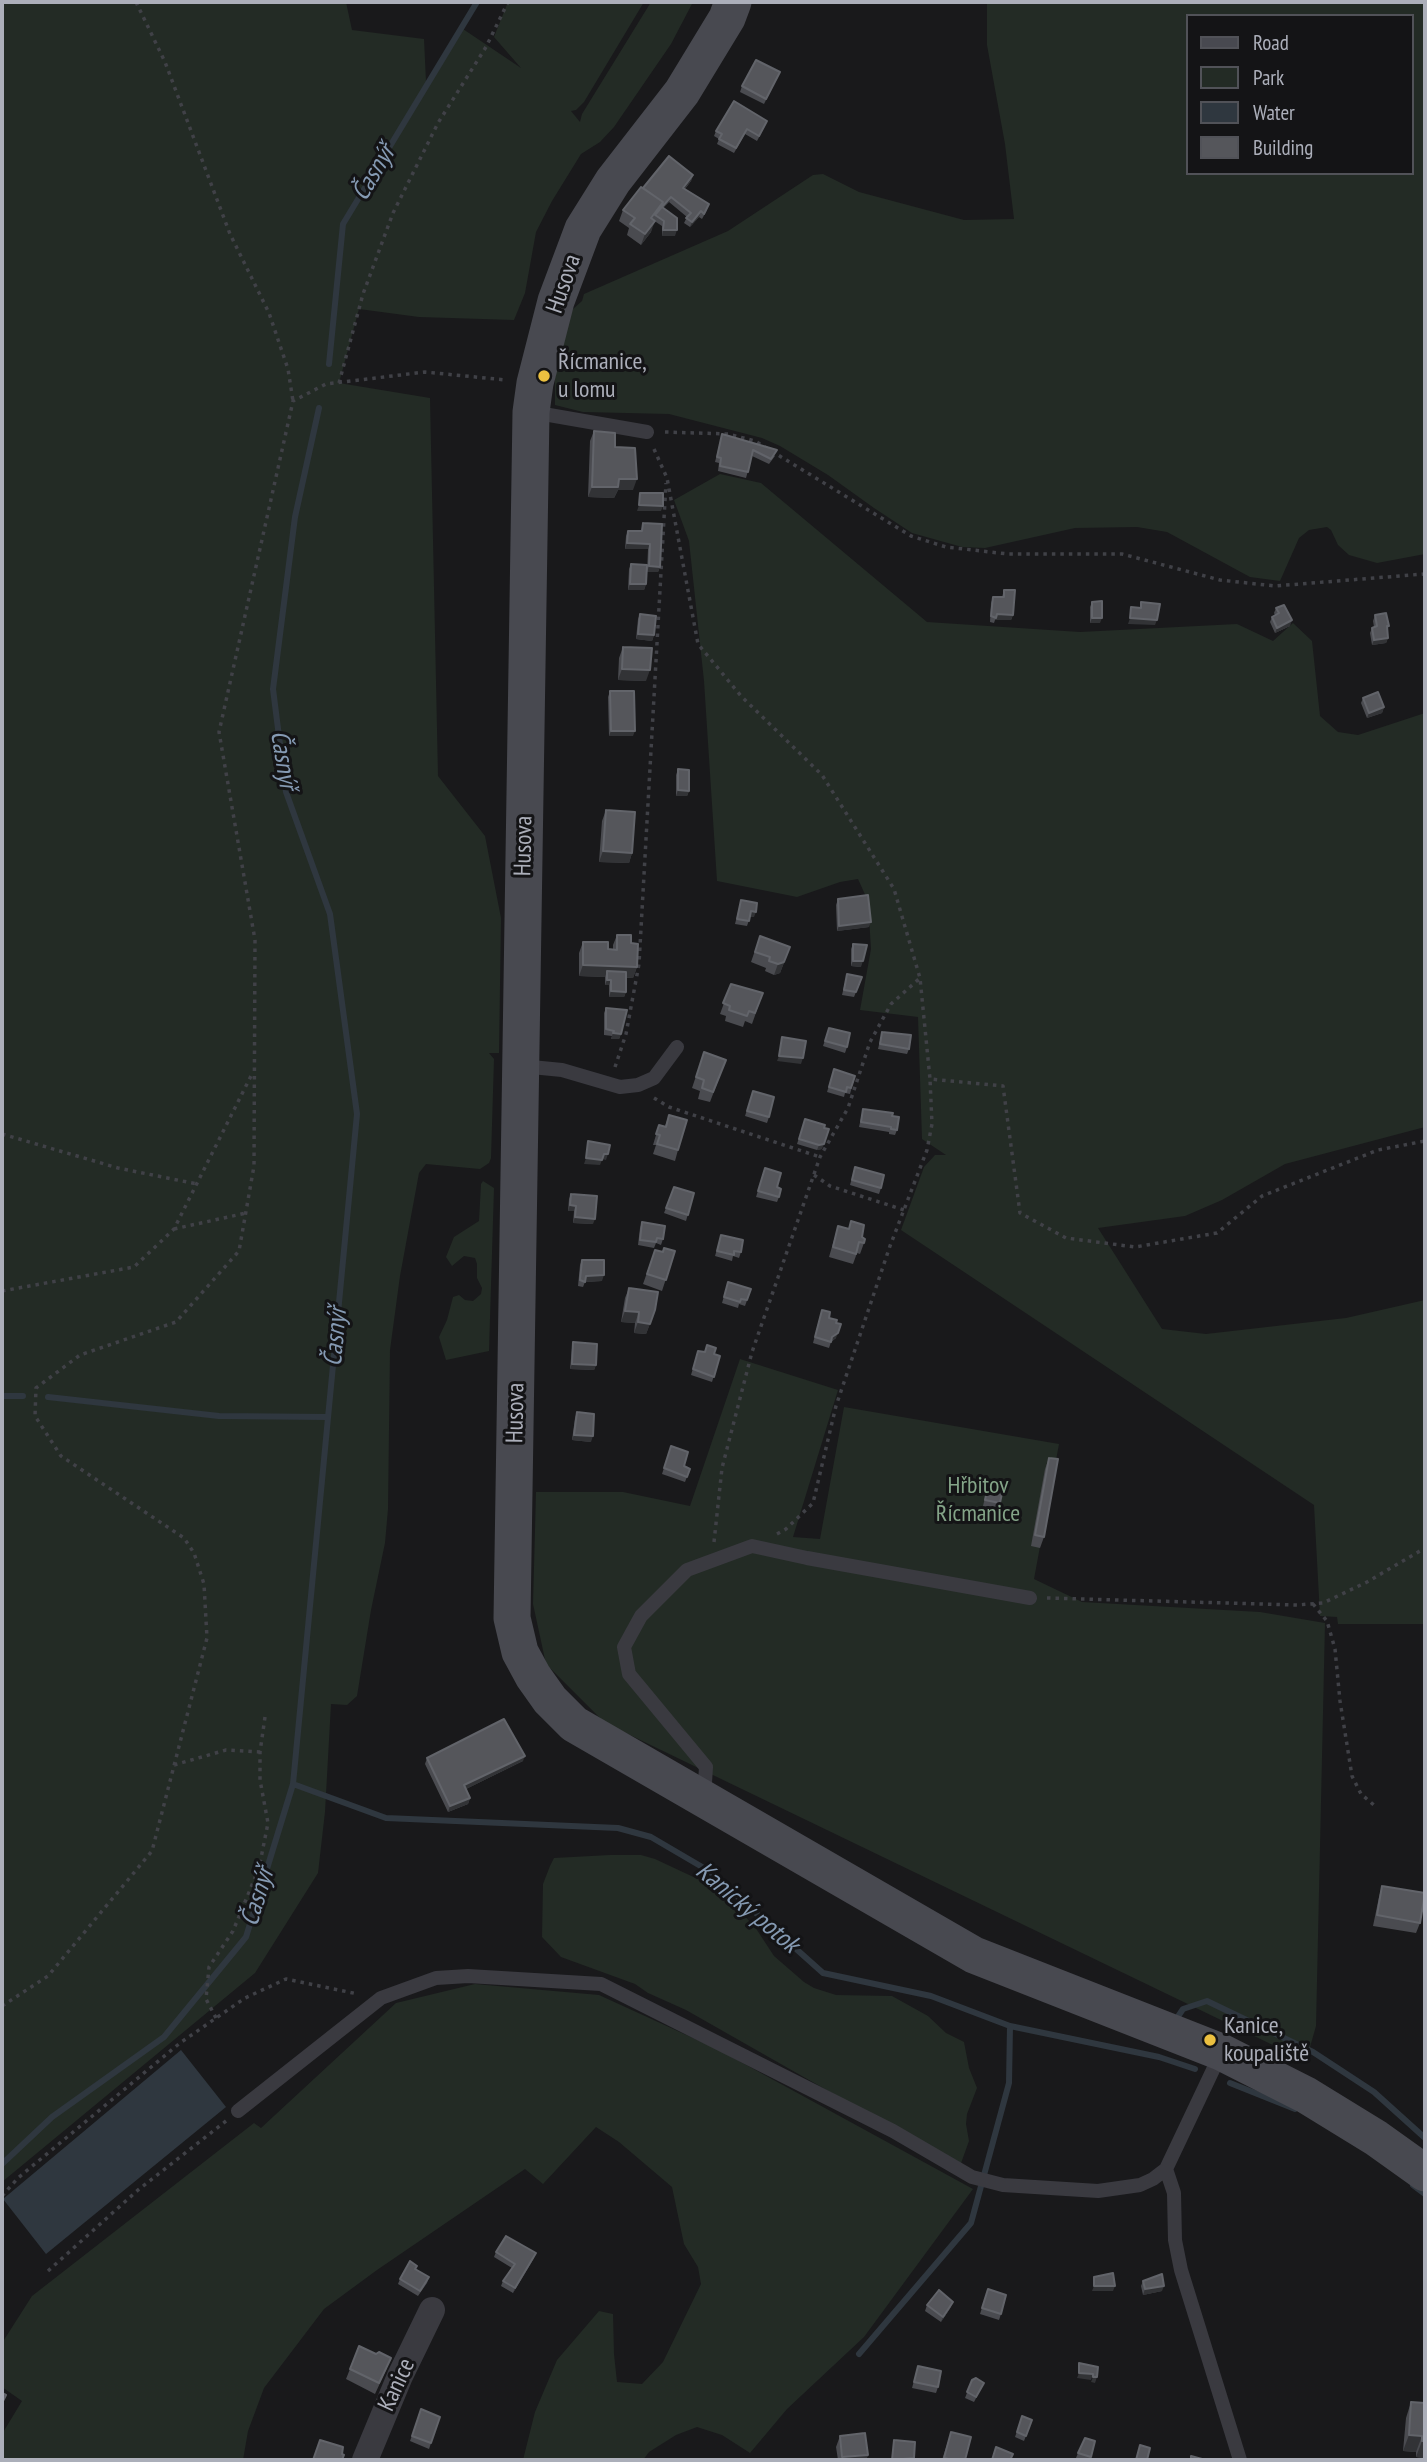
<!DOCTYPE html>
<html>
<head>
<meta charset="utf-8">
<style>
  body { margin:0 }
  #map { position:relative; width:1427px; height:2462px; overflow:hidden; background:#19191b; font-family:"PT Sans Narrow",sans-serif }
  canvas { display:block }
  .frame { position:absolute; inset:0; border:4px solid #acafba; pointer-events:none }
  .legend { position:absolute; left:1186px; top:14px; width:228px; height:161px; box-sizing:border-box; background:#141416; border:2px solid #515258; margin:0; padding:9px 12px; list-style:none; font-size:21px; color:#acafba }
  .legend li { display:flex; align-items:center; gap:14px; height:35px }
  .legend b { width:35px; border:2px solid #515258 }
</style>
</head>
<body>
<div id="map">
<canvas width="1427" height="2462"></canvas>
<div class="frame"></div>
<ul class="legend">
<li><b style="height:9px;background:#484950"></b>Road</li>
<li><b style="height:19px;background:#232b25"></b>Park</li>
<li><b style="height:19px;background:#2f373f"></b>Water</li>
<li><b style="height:19px;background:#55565b"></b>Building</li>
</ul>
</div>
<script>
const ctx = document.querySelector('canvas').getContext('2d');
ctx.lineJoin = 'round';
function fill(path, color) { ctx.fillStyle = color; ctx.fill(path, 'evenodd'); }
const toPath = rows => new Path2D(rows.map(r => 'M' + r).join(''));
function strokePath(path, color, width, dash) { ctx.strokeStyle = color; ctx.lineWidth = width; ctx.lineCap = dash ? 'butt' : 'round'; ctx.setLineDash(dash || []); ctx.stroke(path); }
function label(font, color, halo, rows, align = 'center') {
  ctx.font = font + ' "PT Sans Narrow",sans-serif'; ctx.lineWidth = 6; ctx.setLineDash([]); ctx.textBaseline = 'middle'; ctx.strokeStyle = halo; ctx.fillStyle = color; for (const [text, x, y, turn = 0] of rows) {
    ctx.save(); ctx.translate(x, y); ctx.rotate((+turn || 0) * Math.PI / 180); ctx.textAlign = isNaN(turn) ? turn : align; if (halo) ctx.strokeText(text, 0, 0); ctx.fillText(text, 0, 0); ctx.restore();
  }
}
const green = toPath([
  [2,2,346,2,352,30,424,39,426,82,463,29,521,68,494,37,508,2,644,2,584,102,576,110,571,111,580,122,582,114,651,2,693,2,671,44,614,127,600,142,581,154,552,201,536,232,525,293,514,320,419,317,359,309,339,383,430,398,438,776,485,836,501,918,499,1053,489,1053,494,1059,491,1158,489,1163,480,1169,426,1164,419,1173,400,1276,390,1350,388,1509,385,1543,371,1610,357,1696,347,1705,331,1704,325,1812,318,1873,255,1973,2,2182],
  [987,2,1425,2,1425,554,1377,563,1349,555,1338,545,1331,530,1327,527,1309,530,1299,538,1280,581,1250,577,1167,532,1137,527,1075,528,985,548,962,547,912,533,874,508,828,475,780,446,762,438,669,414,583,412,555,405,555,377,569,317,573,309,582,301,584,294,728,231,813,175,823,174,859,192,964,220,1014,219,1005,144,987,45],
  [1187,16,1411,16,1411,173,1187,173],
  [720,474,761,483,927,622,1080,632,1237,624,1273,641,1293,623,1312,641,1320,716,1338,732,1358,735,1425,713,1425,1127,1285,1164,1222,1200,1185,1216,1098,1228,1162,1329,1206,1334,1346,1318,1425,1300,1425,1624,1338,1624,1337,1617,1320,1616,1314,1505,901,1230,924,1167,935,1155,946,1155,922,1139,918,1017,860,1010,871,949,868,901,858,879,840,882,797,897,717,881,704,681,689,541,674,500],
  [483,1181,494,1188,489,1351,446,1360,439,1337,447,1320,453,1297,459,1295,465,1300,473,1301,481,1294,482,1288,477,1278,477,1264,475,1258,464,1256,452,1266,446,1257,454,1237,479,1221,481,1184],
  [740,1359,838,1390,793,1537,820,1539,844,1407,1059,1444,1034,1579,1082,1602,1260,1612,1325,1623,1316,2026,1306,2061,605,1723,546,1664,533,1604,536,1492,623,1492,690,1506],
  [610,1855,641,1855,655,1859,702,1881,725,1896,755,1927,774,1956,804,1982,814,1988,836,1995,892,1996,928,2016,946,2033,964,2042,969,2068,977,2088,967,2114,966,2124,969,2141,960,2166,686,2010,648,1993,635,1984,561,1957,542,1937,543,1884,550,1866,554,1858],
  [475,1984,599,1995,717,2049,973,2189,864,2337,787,2409,750,2453,722,2435,697,2427,676,2435,649,2452,643,2460,523,2460,535,2412,557,2360,599,2311,613,2314,614,2354,617,2382,642,2384,663,2362,701,2284,698,2267,684,2244,672,2187,619,2142,596,2127,543,2184,525,2169,377,2270,324,2309,264,2388,248,2431,243,2460,2,2460,2,2434,22,2401,2,2387,2,2343,32,2296,254,2123,261,2128,396,2003]
]);
const water = toPath([
  [181,2050,226,2107,46,2254,3,2199]
]);
const stream = toPath([
  [329,364,343,224,477,2],
  [2,1396,23,1396],
  [48,1397,219,1416,328,1417],
  [293,1784,386,1818,618,1828,651,1837,709,1871,823,1973,931,1996,1010,2026,1159,2057,1195,2069],
  [1175,2021,1183,2009,1207,2001,1313,2052,1374,2092,1425,2138],
  [1230,2083,1295,2109],
  [2,2164,52,2117,164,2037,246,1937,293,1784,357,1114,330,914,286,792,273,689,295,517,319,408],
  [1413,2185,1425,2194],
  [859,2354,971,2223,1009,2083,1010,2026]
]);
const path = toPath([
  [136,2,165,62,230,234,269,313,288,369,293,401],
  [339,383,363,294,393,213,438,123,486,47,508,2],
  [665,432,728,434,755,441,911,536,946,547,1008,554,1122,554,1220,580,1275,586,1424,574],
  [654,449,667,478,698,644,741,696,822,775,894,889,920,978,930,1079,1003,1086,1020,1213,1066,1238,1135,1247,1217,1233,1262,1196,1378,1150,1425,1141],
  [615,1067,626,1034,639,964,666,483],
  [654,1098,669,1107,820,1157],
  [2,1134,118,1168,197,1184],
  [814,1175,830,1186,904,1210],
  [174,1229,246,1213],
  [2,1291,134,1267,174,1229,253,1072],
  [777,1534,786,1529,813,1503,836,1406,890,1246,927,1150,932,1124,930,1079],
  [714,1542,722,1468,752,1352,820,1157,848,1108,870,1042,891,1004,920,978],
  [1047,1598,1297,1605,1323,1603,1367,1582,1425,1548],
  [1313,1604,1327,1621,1335,1649,1340,1701,1352,1776,1361,1794,1375,1806],
  [174,1765,226,1750,260,1752],
  [2,2006,48,1976,152,1851,207,1638,204,1584,194,1553,184,1538,61,1456,35,1416,36,1388,80,1355,176,1322,239,1251,254,1166,255,940,219,732,293,401,326,384,425,372,506,380],
  [216,2018,206,1999,209,1967,233,1931,259,1868,268,1823,260,1780,260,1752,265,1717],
  [2,2196,18,2178,180,2043,245,1998,286,1979,358,1994],
  [48,2271,138,2190,226,2121]
]);
const service = toPath([
  [532,412,647,432],
  [521,1066,562,1070,620,1087,638,1085,654,1078,677,1047],
  [704,1798,706,1767,629,1674,624,1647,641,1616,687,1570,752,1546,807,1558,1030,1598],
  [238,2111,381,1998,436,1978,468,1976,601,1984,893,2131,972,2177,1003,2185,1098,2191,1140,2185,1153,2179,1166,2169,1221,2053],
  [1166,2169,1174,2193,1175,2240,1181,2270,1240,2460]
]);
const minor = toPath([
  [365,2460,400,2376,432,2310]
]);
const secondary = toPath([
  [733,2,727,18,682,92,613,181,583,229,556,301,535,383,531,412,512,1618,520,1652,533,1676,550,1700,574,1724,974,1955,1221,2052,1306,2095,1376,2138,1425,2173]
]);
const wall = toPath([
  [780,72,764,104,740,92,742,86],
  [765,126,757,141,745,134,734,153,717,144,719,139,714,136,716,131],
  [693,175,691,181,685,189,707,210,702,219,699,217,690,227,684,223,687,217,669,202,663,208,675,236,662,236,662,226,653,220,651,232,641,245,627,235,629,228,619,221,623,210,643,188],
  [594,431,615,447,633,490,618,490,614,498,588,497,590,441],
  [722,434,775,456,769,464,752,456,746,478,718,471,719,463,715,462],
  [643,523,660,567,658,572,647,572,648,549,625,549,626,536,628,531,641,531],
  [631,564,646,584,644,590,628,590,629,569],
  [1004,590,1013,615,1011,620,995,620,994,623,990,622,991,603,993,597,1002,597],
  [1092,602,1100,623,1090,623,1090,607],
  [1276,608,1290,626,1275,633,1270,622,1272,617,1275,615,1274,613],
  [640,614,654,635,652,641,636,639,638,619],
  [1375,615,1389,626,1387,630,1388,638,1386,643,1372,645,1370,633,1372,628,1374,627,1373,621],
  [623,647,646,681,618,680,619,658],
  [610,691,633,736,609,736,608,697],
  [1363,698,1384,707,1382,713,1367,718,1361,703],
  [678,769,689,791,687,796,676,796,676,775],
  [606,810,632,853,629,863,599,862,602,821],
  [838,899,869,927,837,931,836,905],
  [741,900,754,917,750,917,747,926,735,924],
  [617,935,631,943,637,967,633,978,626,978,626,992,624,997,609,997,609,985,605,985,605,977,579,976,579,953,583,942,608,949,613,950,613,945],
  [760,936,790,947,780,973,774,975,765,971,766,968,751,962],
  [853,944,861,967,851,966,851,949],
  [847,974,862,977,854,997,842,995],
  [731,984,763,993,752,1024,745,1021,743,1027,725,1021,726,1016,720,1014],
  [606,1008,621,1034,619,1039,611,1039,612,1036,604,1035,604,1013],
  [829,1028,847,1047,845,1053,823,1046],
  [882,1032,909,1049,907,1054,878,1049],
  [704,1052,726,1060,710,1102,698,1099,700,1091,692,1088],
  [834,1069,855,1076,850,1094,845,1093,844,1097,827,1092],
  [753,1091,769,1117,767,1123,745,1116],
  [863,1109,892,1116,897,1130,895,1135,889,1134,889,1132,859,1127],
  [669,1115,678,1150,675,1161,653,1154,656,1145,653,1145,659,1125,665,1126],
  [805,1119,822,1149,817,1150,797,1144],
  [855,1167,881,1188,879,1194,850,1185],
  [765,1168,779,1197,777,1202,756,1197],
  [674,1187,694,1193,686,1221,664,1213],
  [571,1194,593,1224,573,1223,574,1211,568,1211,569,1199],
  [642,1222,663,1239,661,1245,656,1243,654,1248,638,1245,640,1228],
  [838,1226,864,1243,860,1254,857,1253,853,1264,829,1257],
  [721,1235,741,1252,739,1258,733,1256,732,1261,715,1256],
  [655,1250,662,1252,675,1251,662,1291,643,1284],
  [582,1260,602,1281,585,1282,583,1287,578,1286,580,1265],
  [728,1282,751,1289,745,1306,739,1304,738,1308,722,1303],
  [629,1288,655,1310,646,1334,634,1333,635,1323,621,1322,625,1298],
  [820,1316,836,1338,831,1342,829,1348,813,1343],
  [573,1342,596,1365,594,1370,570,1369,572,1348],
  [698,1351,720,1356,712,1382,691,1375],
  [577,1412,591,1442,572,1440,575,1418],
  [671,1446,684,1466,690,1469,685,1482,662,1474],
  [1049,1458,1044,1537,1040,1548,1031,1546,1045,1469],
  [988,1485,1000,1503,999,1508,983,1506],
  [427,1758,523,1761,466,1789,470,1798,468,1804,448,1812,425,1764],
  [1382,1886,1420,1923,1416,1933,1373,1926,1379,1897],
  [496,2252,534,2258,513,2293,501,2286,503,2281,512,2268,494,2257],
  [417,2266,416,2269,429,2277,427,2283,418,2296,398,2284,400,2279],
  [1143,2281,1162,2291,1143,2295,1141,2286],
  [988,2289,1001,2314,999,2320,980,2314],
  [927,2305,951,2307,941,2322,925,2311],
  [918,2366,938,2387,936,2393,912,2388],
  [387,2368,375,2394,346,2379,350,2369],
  [972,2380,984,2383,974,2402,965,2398],
  [1411,2402,1425,2403,1425,2458,1416,2457,1416,2452,1403,2451,1406,2418],
  [421,2409,440,2417,429,2449,410,2441],
  [1022,2416,1032,2420,1024,2441,1015,2437],
  [951,2432,965,2460,942,2460],
  [840,2436,868,2455,866,2460,838,2460,836,2447],
  [1095,2441,1090,2460,1083,2460,1076,2458,1078,2453]
]);
const shadedWall = toPath([
  [693,175,691,181,681,193,683,188],
  [671,197,669,202,660,212,662,207],
  [701,211,699,217,690,227,692,222],
  [655,221,651,232,641,245,645,234],
  [663,230,677,230,675,236,662,236],
  [619,479,637,479,633,490,618,490,614,498,588,497,592,487],
  [639,505,663,506,661,511,637,511],
  [627,543,650,544,648,549,625,549],
  [649,566,660,567,658,572,647,572],
  [630,584,646,584,644,590,628,590],
  [997,614,1013,615,1011,620,995,620],
  [1092,618,1102,618,1100,623,1090,623],
  [1130,618,1157,620,1155,625,1128,624],
  [1292,620,1290,626,1275,633,1277,628],
  [638,634,654,635,652,641,636,639],
  [1388,638,1386,643,1372,645,1374,640],
  [622,669,650,670,646,681,618,680],
  [1384,707,1382,713,1367,718,1369,713],
  [611,731,635,731,633,736,609,736],
  [678,790,689,791,687,796,676,796],
  [603,851,632,853,629,863,599,862],
  [751,911,756,912,754,917,749,917],
  [871,922,869,927,837,931,839,926],
  [790,947,780,973,774,975,778,964],
  [853,961,863,961,861,967,851,966],
  [583,965,637,967,633,978,607,977,607,971,605,977,579,976],
  [607,980,611,980,609,985,605,985],
  [611,991,626,992,624,997,609,997],
  [613,1033,621,1034,619,1039,611,1039],
  [779,1056,803,1058,801,1064,777,1061],
  [824,1144,822,1149,817,1150,819,1145],
  [604,1154,608,1154,606,1160,602,1159],
  [586,1158,602,1160,600,1165,584,1164],
  [570,1205,576,1206,574,1211,568,1211],
  [575,1217,595,1219,593,1224,573,1223],
  [604,1275,602,1281,584,1282,586,1276],
  [625,1311,639,1312,635,1323,621,1322],
  [638,1322,650,1324,646,1334,634,1333],
  [838,1333,836,1338,830,1342,832,1337],
  [572,1364,596,1365,594,1370,570,1369],
  [574,1435,593,1436,591,1442,572,1440],
  [525,1756,523,1761,462,1791,464,1785],
  [470,1798,468,1804,448,1812,450,1806],
  [536,2253,534,2258,513,2293,515,2288],
  [1094,2286,1115,2286,1113,2291,1092,2291],
  [1164,2286,1162,2291,1143,2295,1145,2289],
  [953,2302,951,2307,941,2322,943,2317],
  [1079,2373,1093,2374,1091,2380,1077,2378],
  [1093,2377,1097,2377,1095,2383,1091,2382],
  [1409,2435,1422,2436,1416,2452,1403,2451],
  [1422,2441,1425,2441,1425,2458,1416,2457],
  [868,2455,866,2460,841,2460,842,2457],
  [914,2458,913,2460,891,2460,892,2460]
]);
const building = toPath([
  [756,60,780,72,766,99,742,86,756,60],
  [734,101,767,121,759,136,747,129,736,148,719,139,722,134,716,131,734,101],
  [669,156,693,175,683,188,709,204,704,214,701,211,692,222,686,218,691,213,671,197,662,207,677,218,677,230,663,230,664,221,655,215,661,208,663,202,643,188,669,156],
  [641,187,663,202,651,218,655,221,645,234,630,224,635,218,623,210,641,187],
  [594,431,615,433,615,447,635,448,637,479,619,479,618,487,592,487,594,431],
  [722,434,777,450,771,459,753,450,748,472,720,466,721,458,717,457,722,434],
  [640,493,663,493,663,506,639,505,640,493],
  [643,523,662,524,660,567,649,566,650,544,627,543,628,531,642,531,643,523],
  [631,564,647,565,646,584,630,584,631,564],
  [1004,590,1015,590,1013,615,997,614,996,618,991,616,993,597,1004,597,1004,590],
  [1102,601,1102,618,1092,618,1092,602,1102,601],
  [1141,602,1160,604,1157,620,1130,618,1131,607,1141,608,1141,602],
  [1284,605,1292,620,1277,628,1272,617,1279,613,1276,608,1284,605],
  [1386,613,1389,626,1387,626,1388,638,1374,640,1372,628,1377,626,1375,615,1386,613],
  [640,614,656,616,654,635,638,634,640,614],
  [623,647,652,648,650,670,622,669,623,647],
  [610,691,634,691,635,731,611,731,610,691],
  [1378,692,1384,707,1369,713,1363,698,1378,692],
  [678,769,689,770,689,791,678,790,678,769],
  [606,810,635,812,632,853,603,851,606,810],
  [868,895,871,922,839,926,838,899,868,895],
  [741,900,757,903,756,912,751,911,749,921,737,919,741,900],
  [617,935,631,935,631,943,638,944,637,967,583,965,583,942,608,942,608,949,617,950,617,935],
  [760,936,790,947,784,962,778,964,769,961,770,957,755,952,760,936],
  [853,944,867,945,863,961,853,961,853,944],
  [607,971,626,972,626,992,611,991,611,980,607,980,607,971],
  [847,974,862,977,856,992,844,990,847,974],
  [731,984,763,993,755,1013,749,1011,747,1016,729,1010,730,1006,723,1003,731,984],
  [606,1008,627,1010,621,1034,613,1033,614,1031,606,1029,606,1008],
  [829,1028,850,1033,847,1047,825,1041,829,1028],
  [882,1032,911,1035,909,1049,880,1044,882,1032],
  [782,1037,806,1041,803,1058,779,1056,782,1037],
  [704,1052,726,1060,713,1092,702,1088,704,1080,696,1077,704,1052],
  [834,1069,855,1076,851,1088,847,1087,846,1092,829,1087,834,1069],
  [753,1091,774,1097,769,1117,747,1111,753,1091],
  [863,1109,893,1113,892,1116,899,1117,897,1130,891,1129,891,1127,861,1122,863,1109],
  [669,1115,687,1120,678,1150,657,1144,660,1135,656,1134,659,1125,666,1127,669,1115],
  [805,1119,825,1125,824,1128,829,1129,824,1144,819,1145,799,1139,805,1119],
  [588,1141,610,1145,608,1154,604,1154,602,1160,586,1158,588,1141],
  [855,1167,884,1175,881,1188,852,1180,855,1167],
  [765,1168,781,1173,777,1187,781,1189,779,1197,758,1191,765,1168],
  [674,1187,694,1193,688,1215,666,1208,674,1187],
  [571,1194,597,1196,595,1219,575,1217,576,1206,570,1205,571,1194],
  [851,1221,864,1225,862,1237,865,1239,864,1243,859,1242,856,1254,833,1247,838,1226,849,1229,851,1221],
  [642,1222,665,1226,663,1239,657,1238,656,1242,640,1240,642,1222],
  [721,1235,743,1240,741,1252,734,1251,734,1255,717,1251,721,1235],
  [664,1248,675,1251,666,1280,647,1274,655,1250,663,1252,664,1248],
  [582,1260,604,1260,604,1275,586,1276,585,1282,580,1280,582,1260],
  [728,1282,751,1289,747,1300,741,1299,740,1302,724,1297,728,1282],
  [629,1288,658,1292,655,1310,650,1324,638,1322,639,1312,625,1311,629,1288],
  [822,1310,830,1312,829,1318,837,1320,836,1323,841,1324,838,1333,832,1337,831,1342,815,1337,822,1310],
  [573,1342,597,1344,596,1365,572,1364,573,1342],
  [707,1345,716,1348,714,1354,720,1356,714,1377,693,1369,698,1351,705,1352,707,1345],
  [577,1412,594,1414,593,1436,574,1435,577,1412],
  [671,1446,688,1452,684,1466,690,1469,687,1477,664,1468,671,1446],
  [1049,1458,1058,1459,1044,1537,1035,1535,1049,1458],
  [988,1485,1003,1488,1000,1503,985,1500,988,1485],
  [504,1719,525,1756,464,1785,470,1798,450,1806,427,1758,504,1719],
  [1382,1886,1425,1893,1420,1923,1377,1915,1382,1886],
  [506,2236,536,2253,515,2288,503,2281,515,2264,496,2252,506,2236],
  [410,2261,417,2266,415,2269,429,2277,420,2291,400,2279,410,2261],
  [1113,2273,1115,2286,1094,2286,1094,2277,1113,2273],
  [1162,2274,1164,2286,1145,2289,1143,2281,1162,2274],
  [988,2289,1006,2295,1001,2314,982,2308,988,2289],
  [939,2290,953,2302,943,2317,927,2305,939,2290],
  [359,2346,376,2354,379,2352,391,2358,379,2383,350,2369,359,2346],
  [1079,2363,1098,2367,1097,2377,1093,2377,1093,2374,1079,2373,1079,2363],
  [918,2366,941,2371,938,2387,914,2382,918,2366],
  [976,2378,984,2383,976,2397,967,2392,972,2380,976,2378],
  [2,2393,6,2395,2,2403,2,2393],
  [1411,2402,1425,2403,1425,2441,1422,2441,1422,2436,1409,2435,1411,2402],
  [421,2409,440,2417,431,2443,412,2436,421,2409],
  [1022,2416,1032,2420,1026,2436,1017,2432,1022,2416],
  [951,2432,971,2437,965,2460,953,2460,944,2458,951,2432],
  [865,2433,868,2455,842,2457,840,2436,865,2433],
  [1085,2438,1095,2441,1091,2457,1078,2453,1085,2438],
  [320,2440,343,2447,342,2454,344,2455,342,2460,313,2460,320,2440],
  [894,2440,915,2442,914,2458,892,2460,894,2440],
  [1140,2445,1150,2448,1147,2460,1136,2460,1140,2445],
  [996,2447,1013,2454,1010,2460,992,2460,996,2447],
  [1191,2456,1202,2459,1202,2460,1191,2460,1191,2456]
]);
const markers = [
  [544,376,7,"#ecc040"],
  [1210,2040,7,"#ecc040"]
];
const streetNames = [
  ["Husova",564,284,-71],
  ["Husova",524,846,-89],
  ["Husova",516,1413,-89],
  ["Kanice",397,2385,-65]
];
const poiNames = [
  ["Řícmanice,",558,362],
  ["u lomu",558,390],
  ["Kanice,",1224,2026],
  ["koupaliště",1224,2054]
];
const parkNames = [
  ["Hřbitov",978,1486],
  ["Řícmanice",978,1514]
];
const waterNames = [
  ["Časnýř",374,173,-59],
  ["Časnýř",283,760,81],
  ["Časnýř",336,1337,-85],
  ["Časnýř",258,1897,-73],
  ["Kanický potok",747,1908,40]
];
fill(green, '#232b25');
fill(water, '#2f373f');
strokePath(stream, '#2f373f', 6);
strokePath(path, '#404147', 3.5, [3.5, 5]);
strokePath(service, '#3a3a40', 14);
strokePath(minor, '#3a3a40', 26);
strokePath(secondary, '#484950', 37);
fill(wall, '#4a4b50');
fill(shadedWall, '#323336');
fill(building, '#55565b');
strokePath(building, '#62646a', 2);
for (const [x, y, r, color] of markers) { const dot = new Path2D(); dot.arc(x, y, r, 0, 2 * Math.PI); ctx.fillStyle = color; ctx.fill(dot); strokePath(dot, '#141416', 2.5); }
label('24px', '#acafba', '#141416', streetNames);
label('24px', '#acafba', '#141416', poiNames, 'left');
label('24px', '#84a488', '#141416', parkNames);
label('italic 26px', '#859ab3', '#141416', waterNames);
</script>
</body>
</html>
